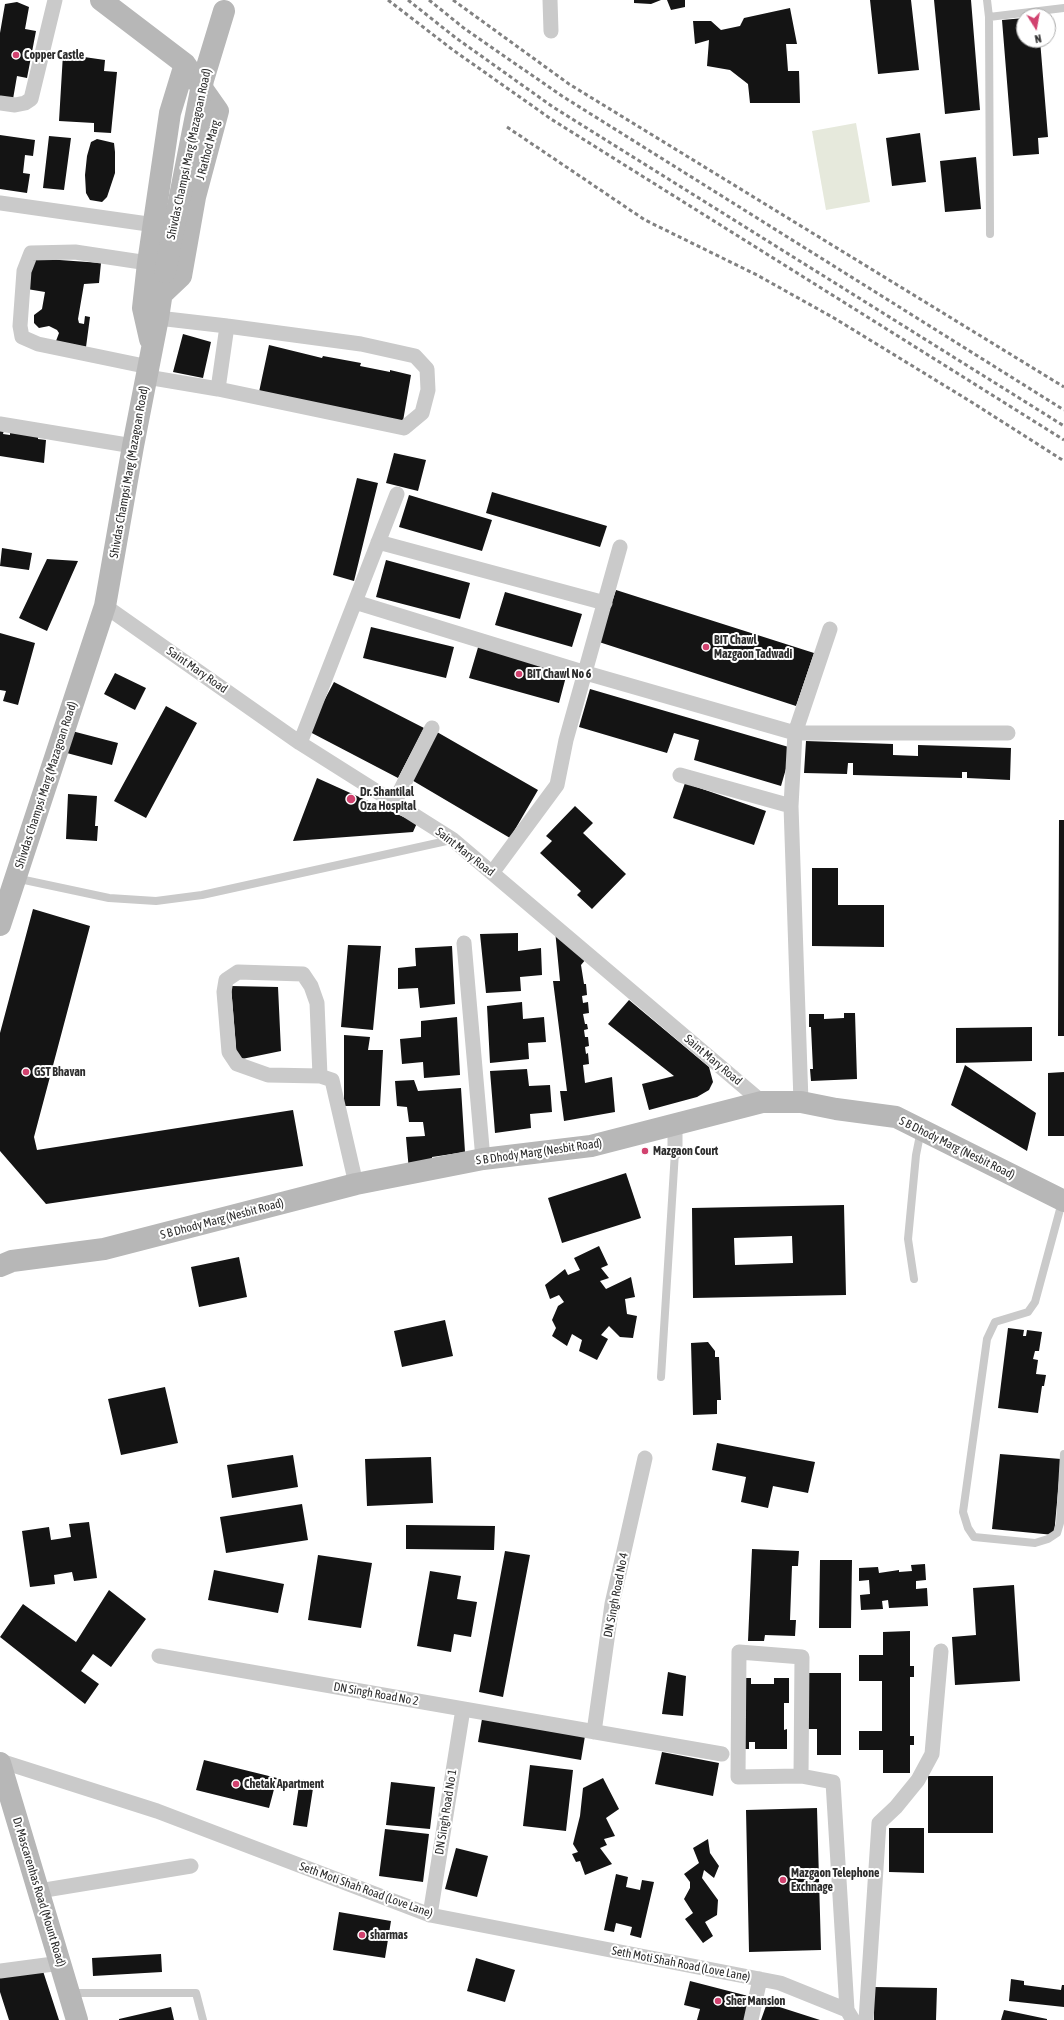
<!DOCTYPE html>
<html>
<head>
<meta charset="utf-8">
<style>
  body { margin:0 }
  #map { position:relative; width:1064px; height:2020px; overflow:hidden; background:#fff; font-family:"Asap Condensed",sans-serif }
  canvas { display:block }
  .north { position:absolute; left:1016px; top:8px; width:40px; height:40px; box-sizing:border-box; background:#fff; border:1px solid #ababab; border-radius:50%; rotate:169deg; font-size:11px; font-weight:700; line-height:16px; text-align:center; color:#2d2d2d }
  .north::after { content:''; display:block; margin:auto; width:14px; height:18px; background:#d1426f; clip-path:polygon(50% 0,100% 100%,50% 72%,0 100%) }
</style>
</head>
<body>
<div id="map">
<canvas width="1064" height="2020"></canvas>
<div class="north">N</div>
</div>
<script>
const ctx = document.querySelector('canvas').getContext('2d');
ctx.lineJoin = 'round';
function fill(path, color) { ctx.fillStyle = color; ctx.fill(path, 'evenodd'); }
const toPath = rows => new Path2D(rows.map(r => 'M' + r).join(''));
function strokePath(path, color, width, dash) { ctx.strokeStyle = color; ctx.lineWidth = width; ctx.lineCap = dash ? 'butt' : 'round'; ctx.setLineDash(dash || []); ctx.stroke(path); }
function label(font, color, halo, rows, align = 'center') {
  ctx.font = font + ' "Asap Condensed",sans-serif'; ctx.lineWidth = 4; ctx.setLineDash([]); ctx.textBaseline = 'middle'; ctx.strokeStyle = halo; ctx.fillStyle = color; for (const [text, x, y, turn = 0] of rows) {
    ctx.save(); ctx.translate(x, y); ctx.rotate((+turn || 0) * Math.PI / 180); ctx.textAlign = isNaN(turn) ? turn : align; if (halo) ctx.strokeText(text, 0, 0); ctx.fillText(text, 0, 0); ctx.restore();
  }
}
const green = toPath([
  [856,123,870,202,826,210,812,131]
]);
const building = toPath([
  [634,0,661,0,651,4,634,3],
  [667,0,685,0,685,7,671,10],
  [870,0,911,0,919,70,878,74],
  [934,0,971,0,980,110,945,114],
  [17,2,29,7,25,29,36,31,27,78,17,76,13,99,0,97,0,33,5,4],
  [790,8,797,44,786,44,788,71,799,71,800,103,750,103,748,84,730,70,707,66,709,40,695,44,693,21,711,21,721,30,740,26,744,18],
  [1024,18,1024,40,1040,40,1048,137,1038,138,1039,154,1013,156,1002,20],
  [63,54,105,60,104,71,117,72,111,133,94,132,94,123,59,121],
  [920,133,926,182,892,186,886,138],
  [0,135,35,140,33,156,25,155,23,173,30,174,27,193,0,189],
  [49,136,71,138,64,190,43,188],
  [97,139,114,143,115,152,115,173,107,197,102,202,90,200,86,193,85,175,87,156,91,142],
  [976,157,981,209,945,212,940,161],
  [32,258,101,263,99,283,84,284,78,319,79,323,84,324,85,316,90,317,86,347,56,341,59,333,57,330,49,326,39,328,34,323,34,315,42,309,45,292,27,289],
  [183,334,211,342,203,378,173,372],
  [269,345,322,358,323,356,361,363,360,366,390,372,390,370,411,375,403,421,259,392],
  [0,429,4,430,3,434,10,435,10,431,38,435,38,439,46,440,44,463,0,456],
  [394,453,426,460,418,491,386,483],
  [357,478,378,483,354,581,333,575],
  [492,492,607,526,600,547,486,513],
  [409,495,492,520,482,551,399,527],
  [2,548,32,553,29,570,0,566],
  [47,559,78,561,47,631,19,618],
  [386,560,470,583,460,619,376,597],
  [616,590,814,653,796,706,599,642],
  [505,592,582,614,572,647,495,625],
  [371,627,454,647,446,678,363,658],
  [0,633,35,643,18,705,3,701,6,691,0,690],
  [479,644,568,669,559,703,469,678],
  [115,673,146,688,135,710,104,694],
  [334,682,424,728,398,778,308,731],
  [590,689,792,748,781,786,694,760,699,740,674,733,667,753,579,727],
  [166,706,197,723,146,818,114,801],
  [68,730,118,743,112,765,63,752],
  [437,732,538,790,510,838,410,779],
  [806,741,893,744,893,755,918,756,918,745,1011,748,1010,780,967,778,967,772,962,772,962,778,853,775,853,763,848,763,847,774,804,773],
  [317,778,417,823,413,832,293,841],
  [685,783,766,811,754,845,673,818],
  [68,794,97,796,95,826,98,826,97,841,66,839],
  [575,806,593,823,583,833,626,874,592,909,577,895,581,891,540,853,552,841,546,836],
  [1059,820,1064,820,1064,1036,1058,1036],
  [812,868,838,868,838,905,884,905,884,947,812,946],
  [33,909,90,926,34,1137,37,1150,293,1110,303,1166,46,1204,0,1151,0,1033],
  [555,930,586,959,581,965,584,984,586,984,587,995,582,996,583,1003,588,1002,589,1013,583,1014,585,1024,587,1024,588,1029,584,1030,585,1037,588,1037,589,1046,585,1047,586,1054,588,1053,589,1064,583,1065,585,1083,612,1077,615,1112,564,1121,560,1091,567,1091,553,981,560,981],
  [518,933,518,951,541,948,542,975,520,977,521,991,486,993,480,934],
  [348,945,381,946,373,1030,341,1027],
  [452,946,455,1004,420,1008,418,988,398,989,398,968,416,966,415,948],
  [231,986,278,987,281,1051,237,1060],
  [629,1000,709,1067,713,1082,709,1090,697,1097,649,1110,642,1084,674,1076,608,1024],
  [522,1002,523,1019,544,1017,546,1042,528,1043,529,1059,490,1063,487,1006],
  [844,1013,855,1013,857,1079,811,1081,810,1069,813,1069,811,1027,809,1027,809,1014,824,1014,824,1019,844,1018],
  [457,1017,460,1075,424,1078,423,1062,402,1064,400,1039,421,1037,421,1021],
  [1032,1027,1032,1061,956,1063,956,1028],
  [344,1035,370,1037,368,1050,383,1050,380,1106,344,1106],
  [965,1065,1036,1113,1027,1151,951,1105],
  [527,1069,529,1086,550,1085,552,1112,530,1114,531,1128,495,1133,490,1071],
  [1064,1072,1064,1136,1048,1136,1048,1073],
  [414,1080,418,1091,461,1088,465,1152,432,1157,432,1168,409,1171,406,1137,425,1136,423,1122,409,1122,407,1107,397,1106,395,1081],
  [626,1173,641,1218,562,1243,548,1198],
  [844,1205,846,1295,693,1298,692,1208],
  [792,1236,793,1263,735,1265,734,1238],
  [599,1246,608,1265,601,1268,609,1278,600,1281,606,1289,631,1277,635,1297,625,1299,627,1314,637,1316,633,1338,620,1337,609,1326,601,1335,608,1339,597,1360,579,1351,582,1340,572,1334,567,1346,552,1336,556,1328,552,1320,558,1306,564,1302,559,1295,550,1299,545,1285,565,1269,568,1275,580,1270,574,1258],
  [239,1257,247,1297,199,1307,191,1267],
  [445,1320,453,1356,402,1367,394,1331],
  [1008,1328,1024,1330,1023,1336,1026,1336,1027,1330,1042,1332,1039,1351,1035,1351,1033,1359,1038,1360,1036,1374,1046,1375,1044,1386,1042,1386,1038,1413,998,1408],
  [708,1342,715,1351,715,1357,719,1357,721,1400,717,1400,717,1414,693,1415,691,1343],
  [165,1387,178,1443,121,1455,108,1399],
  [717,1443,815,1462,808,1493,773,1486,768,1508,741,1502,746,1477,712,1470],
  [1000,1454,1061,1459,1054,1535,992,1529],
  [293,1455,298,1487,232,1498,227,1465],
  [431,1457,433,1503,367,1506,365,1459],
  [302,1504,308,1540,226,1553,220,1517],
  [89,1522,97,1578,74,1581,72,1572,54,1575,55,1584,30,1587,22,1531,49,1527,51,1540,71,1537,69,1524],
  [406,1525,495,1526,494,1550,406,1549],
  [752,1549,799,1551,798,1566,792,1566,790,1620,796,1620,795,1636,765,1635,764,1641,748,1641],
  [505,1551,530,1555,503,1697,479,1692],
  [318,1555,372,1563,361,1628,308,1620],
  [820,1560,852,1560,851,1628,819,1628],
  [925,1564,926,1580,916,1581,916,1589,927,1588,928,1606,889,1608,888,1600,882,1601,883,1609,861,1610,860,1595,870,1594,869,1580,859,1581,859,1568,878,1567,879,1573,899,1570,899,1572,912,1571,911,1565],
  [214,1570,284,1584,278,1613,208,1600],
  [430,1571,461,1576,457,1599,477,1602,471,1637,454,1634,451,1652,417,1646],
  [1014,1585,1020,1681,955,1685,952,1637,976,1635,973,1588],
  [109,1590,146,1619,111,1667,93,1654,81,1671,99,1684,85,1704,0,1637,23,1604,76,1642],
  [910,1631,910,1666,914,1666,914,1677,910,1677,910,1736,914,1736,914,1745,910,1745,910,1773,883,1773,883,1750,859,1750,859,1731,882,1731,882,1681,859,1681,859,1655,883,1655,883,1632],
  [668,1672,686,1676,683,1716,662,1714],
  [808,1673,841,1673,841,1755,817,1755,817,1729,808,1729],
  [733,1678,751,1678,751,1684,774,1684,774,1678,789,1678,789,1703,784,1703,784,1730,787,1729,787,1749,755,1749,755,1742,749,1742,749,1749,732,1749],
  [482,1719,585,1736,581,1760,478,1742],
  [662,1752,719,1763,713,1796,655,1784],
  [204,1760,277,1778,269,1808,196,1790],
  [530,1765,573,1770,566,1831,523,1826],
  [928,1776,993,1776,993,1833,928,1833],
  [603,1778,619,1809,606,1818,615,1836,604,1839,607,1845,600,1848,612,1864,585,1875,580,1861,576,1862,572,1854,578,1852,573,1844,580,1816,583,1788],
  [300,1779,314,1782,307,1827,293,1825],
  [391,1782,435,1787,430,1829,386,1825],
  [817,1808,821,1950,749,1952,746,1810],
  [889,1828,924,1828,924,1873,889,1872],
  [385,1829,429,1834,423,1882,379,1876],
  [708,1839,710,1853,719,1866,714,1878,704,1870,702,1878,718,1900,717,1915,705,1922,713,1936,703,1943,685,1919,693,1913,684,1899,690,1888,690,1882,684,1874,699,1863,693,1848],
  [456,1848,488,1856,477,1897,445,1889],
  [616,1874,628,1877,626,1887,640,1890,642,1880,654,1882,641,1938,630,1935,632,1927,616,1923,614,1932,604,1930],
  [339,1912,391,1921,385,1958,333,1950],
  [161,1954,162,1972,93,1976,92,1958],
  [476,1958,515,1970,505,2002,467,1991],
  [42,1968,59,2020,9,2020,0,1992,0,1978],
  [1011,1979,1024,1981,1024,1985,1061,1990,1062,1985,1064,1985,1064,2007,1009,2001],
  [690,1981,752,1997,746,2020,697,2020,700,2009,684,2005],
  [874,1987,937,1988,936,2020,874,2020],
  [767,2003,820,2020,761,2020],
  [171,2007,174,2020,119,2020,119,2019],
  [1004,2010,1047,2019,1047,2020,1001,2020]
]);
const lane = toPath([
  [987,0,989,17,990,234],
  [989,17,1064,8],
  [15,878,109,898,156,901,202,895,451,840],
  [1062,1202,1035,1302,1028,1312,995,1322,987,1339,963,1512,968,1528,974,1537,1035,1543,1048,1539,1057,1533,1060,1523,1064,1454],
  [914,1279,908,1239,916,1155,921,1130],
  [661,1377,675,1152],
  [70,1993,196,1993,203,2020]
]);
const street = toPath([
  [550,0,551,31],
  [0,103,15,105,25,103,31,99,55,0],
  [0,203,155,225],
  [148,263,75,252,31,253,24,271,20,326,22,337,38,344,149,367],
  [147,377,218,389,404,428,422,413,428,390,427,369,415,356,361,344,227,326,158,318],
  [218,389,227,326],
  [0,424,133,446],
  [378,542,605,603],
  [355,602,586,673,795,733,1008,733],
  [105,606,300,743,452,839,762,1102],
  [300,743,397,494],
  [680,775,791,806],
  [394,803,432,728],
  [492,873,557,785,566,740,620,547],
  [464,943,483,1159],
  [320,1076,317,1003,311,986,303,974,238,972,226,980,224,992,229,1052,237,1064,268,1075,320,1076,332,1080,356,1184],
  [801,1102,791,806,795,733,830,629],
  [675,1152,675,1125],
  [159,1656,722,1754],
  [594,1732,612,1604,645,1458],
  [0,1761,157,1811,430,1915,780,1983,847,2010,853,2020],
  [801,1776,802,1657,739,1652,738,1777,801,1776,833,1782,847,2010],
  [39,1891,191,1866],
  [430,1915,463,1709],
  [0,1971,61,1963],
  [751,2020,760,1979],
  [866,2020,879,1823,896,1807,918,1780,932,1754,941,1651]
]);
const secondary = toPath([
  [101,0,185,64,218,111,195,197,181,276,162,294],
  [150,339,143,308,148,263,170,113,185,64],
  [0,925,105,606,133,446,158,318,165,272],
  [0,1266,12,1261,104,1249,356,1184,483,1159,591,1146,762,1102,801,1102,836,1109,896,1117,1064,1201],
  [0,1763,77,2020]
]);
const rail = toPath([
  [388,0,453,50,551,119,1064,440],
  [408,0,456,38,553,107,1064,426],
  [429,0,465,29,562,96,1064,410],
  [453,0,569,84,1064,387],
  [507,127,645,220,757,275,834,318,973,403,1064,461]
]);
const secondaryBridge = toPath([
  [165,272,203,80,224,11]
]);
const markers = [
  [16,55,4,"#d1426f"],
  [706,647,4,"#d1426f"],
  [519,674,4,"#d1426f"],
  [351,799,5,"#d1426f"],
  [26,1072,4,"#d1426f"],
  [645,1151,4,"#d1426f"],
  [236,1784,4,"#d1426f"],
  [783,1880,4,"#d1426f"],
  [362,1935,4,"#d1426f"],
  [718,2001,4,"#d1426f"]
];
const poiNames = [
  ["Copper Castle",24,55],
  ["BIT Chawl",714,640],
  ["Mazgaon Tadwadi",714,654],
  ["BIT Chawl No 6",527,674],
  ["Dr. Shantilal",360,792],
  ["Oza Hospital",360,806],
  ["GST Bhavan",34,1072],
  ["Mazgaon Court",653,1151],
  ["Chetak Apartment",244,1784],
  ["Mazgaon Telephone",791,1873],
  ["Exchnage",791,1887],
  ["sharmas",370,1935],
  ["Sher Mansion",726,2001]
];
const streetNames = [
  ["J Rathod Marg",208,150,-75],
  ["Shivdas Champsi Marg (Mazagoan Road)",189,154,-78],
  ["Shivdas Champsi Marg (Mazagoan Road)",129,472,-80],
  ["Saint Mary Road",197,670,35],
  ["Shivdas Champsi Marg (Mazagoan Road)",46,785,-72],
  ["Saint Mary Road",465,852,38],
  ["Saint Mary Road",713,1060,40],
  ["S B Dhody Marg (Nesbit Road)",957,1148,26],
  ["S B Dhody Marg (Nesbit Road)",539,1152,-8],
  ["S B Dhody Marg (Nesbit Road)",222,1219,-15],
  ["DN Singh Road No 4",616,1595,-79],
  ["DN Singh Road No 2",376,1694,10],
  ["DN Singh Road No 1",446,1812,-81],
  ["Seth Moti Shah Road (Love Lane)",366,1890,20],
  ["Dr Mascarenhas Road (Mount Road)",39,1892,73],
  ["Seth Moti Shah Road (Love Lane)",681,1964,11]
];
fill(green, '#e6e9dc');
fill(building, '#141414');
strokePath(lane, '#cacaca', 8);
strokePath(street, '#cacaca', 15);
strokePath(secondary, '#b7b7b7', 22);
strokePath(rail, '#828282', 3, [4, 3]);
strokePath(secondaryBridge, '#b7b7b7', 22);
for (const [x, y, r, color] of markers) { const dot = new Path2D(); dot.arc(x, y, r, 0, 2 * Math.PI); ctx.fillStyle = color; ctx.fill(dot); strokePath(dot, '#fff', 1.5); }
label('bold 12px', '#2d2d2d', '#fff', poiNames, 'left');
label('12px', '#2d2d2d', '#fff', streetNames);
</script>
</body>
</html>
